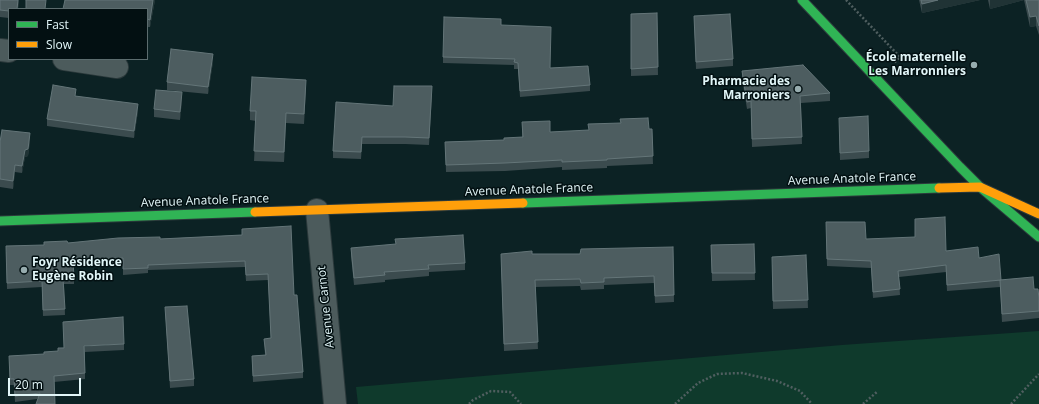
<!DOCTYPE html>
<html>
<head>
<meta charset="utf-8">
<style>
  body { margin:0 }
  #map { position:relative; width:1039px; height:404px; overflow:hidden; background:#0c2224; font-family:"Open Sans",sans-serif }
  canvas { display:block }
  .legend { position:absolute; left:8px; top:8px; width:140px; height:52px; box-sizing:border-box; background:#031012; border:1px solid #5c6c6e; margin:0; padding:5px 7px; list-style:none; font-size:12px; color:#e2f6f8 }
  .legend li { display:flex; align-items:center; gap:8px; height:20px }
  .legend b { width:20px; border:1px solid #5c6c6e }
  .scale { position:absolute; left:8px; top:378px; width:73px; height:18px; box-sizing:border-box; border:2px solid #e2f6f8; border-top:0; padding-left:5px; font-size:12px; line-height:14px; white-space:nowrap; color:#e2f6f8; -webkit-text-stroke:3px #031012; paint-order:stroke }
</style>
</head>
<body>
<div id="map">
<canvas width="1039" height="404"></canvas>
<ul class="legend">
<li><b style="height:5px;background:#30b455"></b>Fast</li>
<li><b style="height:5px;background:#ff9f0a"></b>Slow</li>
</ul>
<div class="scale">20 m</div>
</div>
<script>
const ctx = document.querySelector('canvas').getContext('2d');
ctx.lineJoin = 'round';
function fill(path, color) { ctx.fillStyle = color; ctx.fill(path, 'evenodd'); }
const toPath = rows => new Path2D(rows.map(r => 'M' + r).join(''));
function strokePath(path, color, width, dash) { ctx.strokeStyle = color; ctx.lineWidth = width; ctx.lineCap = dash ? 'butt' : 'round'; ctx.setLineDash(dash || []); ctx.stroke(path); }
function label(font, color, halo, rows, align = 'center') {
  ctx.font = font + ' "Open Sans",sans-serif'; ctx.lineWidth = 3; ctx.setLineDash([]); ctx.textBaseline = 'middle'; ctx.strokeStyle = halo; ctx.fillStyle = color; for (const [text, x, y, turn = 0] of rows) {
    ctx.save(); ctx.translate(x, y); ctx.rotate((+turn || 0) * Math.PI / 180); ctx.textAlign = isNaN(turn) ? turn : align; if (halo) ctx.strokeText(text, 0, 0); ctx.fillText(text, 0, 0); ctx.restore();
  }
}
const green = toPath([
  [1039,331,1039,404,358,404,356,387,842,345]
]);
const path = toPath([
  [846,0,900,57,894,63],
  [469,404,473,400,491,391,510,392,521,404],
  [675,404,698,383,717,374,742,373,777,381,800,391,812,404],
  [863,404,878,391],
  [1011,404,1039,374]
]);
const street = toPath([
  [0,50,9,51],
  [64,59,117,67],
  [317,210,335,404]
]);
const fast = toPath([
  [802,0,960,167,980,187,1039,237],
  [523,203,939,188],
  [0,221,255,212]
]);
const slow = toPath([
  [939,188,980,187,1039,214],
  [255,212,523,203]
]);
const wall = toPath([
  [0,0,19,0,18,9,9,9,9,18,0,17],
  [65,0,155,0,150,27,147,27,147,9],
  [919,0,980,0,922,13],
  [988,0,1039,0,1039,35,1036,26,1030,27,1024,0,990,9],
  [657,13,658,75,631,76,631,14],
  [694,16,733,59,733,66,696,69],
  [501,25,550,68,590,85,590,91,520,97,518,69,514,69,514,65,443,63,443,57],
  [213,62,208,94,167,90,167,82],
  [742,71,830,93,830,101,801,103,802,144,752,147,751,108,747,109,742,78],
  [306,89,304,124,286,123,284,162,254,161,256,121,250,120,250,111],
  [432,94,429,145,405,144,362,144,361,159,333,158,333,151,393,106],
  [76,96,138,111,134,138,47,126,47,119],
  [182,100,180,120,154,117,154,109],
  [522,122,550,132,652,129,653,164,607,166,607,168,562,170,562,167,505,171,446,172,445,142,504,140,522,137],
  [839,125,869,151,869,158,840,160],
  [30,141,28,156,25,157,22,173,15,172,13,189,0,187,0,142],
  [826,222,866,239,946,251,979,258,1001,280,1034,289,1039,299,1039,318,1002,322,1000,287,947,291,946,272,899,277,900,295,873,298,871,268,827,266],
  [242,229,294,295,303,372,303,378,253,382,252,356,265,355,264,339,271,338,268,280,246,281,245,267,148,270,148,273,123,275,123,263,74,267,74,284,64,284,65,315,43,316,42,287,7,289,6,252,44,245,68,243,242,235],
  [754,244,755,280,712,281,711,245],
  [673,247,674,302,655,303,654,283,604,285,604,289,581,290,580,286,535,287,538,349,504,351,501,254,580,254],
  [351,248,465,263,465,270,429,272,429,276,385,280,385,282,354,285,351,256],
  [806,255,808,308,773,309,772,265],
  [165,307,194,379,194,386,170,388],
  [124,344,124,350,85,352,85,379,54,382,37,399,15,402,14,385,10,385,9,362,58,351,58,348]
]);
const shadedWall = toPath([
  [18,0,19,0,18,9,17,9],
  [153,0,155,0,150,27,150,20],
  [938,0,980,0,922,13,922,4],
  [990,0,1024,0,990,9],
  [1036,16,1036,26,1030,27,1030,17],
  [213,54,213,62,208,94,208,87],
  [432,86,432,94,429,145,429,138],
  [182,92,182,100,180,120,180,112],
  [138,104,138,111,134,138,134,131],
  [286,113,286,123,284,162,284,152],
  [30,133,30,141,28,156,25,157,22,173,22,166,25,150],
  [15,165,15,172,13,189,13,181]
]);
const building = toPath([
  [0,0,18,0,17,9,9,9,9,11,0,10,0,0],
  [26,0,46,0,45,9,26,9,26,0],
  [65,0,153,0,150,20,147,19,147,9,63,9,65,0],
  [921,0,938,0,922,4,921,0],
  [1026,0,1039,0,1039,26,1036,16,1030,17,1026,0],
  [657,13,658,67,631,69,631,14,657,13],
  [730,14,733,59,696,62,694,16,730,14],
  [444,17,501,19,501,25,551,27,550,68,588,66,590,85,520,91,518,63,514,62,515,59,443,57,444,17],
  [171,49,213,54,208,87,167,82,171,49],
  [803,65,830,93,800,96,802,137,752,139,751,101,747,102,742,71,803,65],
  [252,77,306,80,304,114,286,113,284,152,254,151,256,111,250,111,252,77],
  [53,85,76,89,75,96,138,104,134,131,47,119,53,85],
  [394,86,432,86,429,138,405,137,362,137,361,152,333,151,336,102,393,106,394,86],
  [156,90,182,92,180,112,154,109,156,90],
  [868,116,869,151,840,153,839,118,868,116],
  [648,118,649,129,652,129,653,156,607,159,607,160,562,162,562,160,505,163,446,165,445,142,504,140,504,138,523,137,522,122,550,121,550,132,589,130,588,124,621,123,620,119,648,118],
  [2,130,30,133,28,149,25,150,22,166,15,165,13,181,0,179,0,142,2,130],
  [945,217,946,251,978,247,979,258,999,254,1001,280,947,285,946,265,898,271,900,289,873,292,871,261,827,259,826,222,865,222,866,239,915,237,915,219,945,217],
  [291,226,294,295,297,295,303,372,253,376,252,356,266,355,264,339,271,338,268,274,246,275,245,261,148,265,148,268,123,269,123,258,73,261,74,278,63,279,65,309,43,310,42,281,7,283,6,246,44,245,44,242,67,241,68,243,118,238,160,237,160,239,242,235,242,229,291,226],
  [463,235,465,263,428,265,429,269,384,272,385,275,354,278,351,248,396,244,395,239,463,235],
  [754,244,755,273,712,273,711,245,754,244],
  [673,247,674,295,655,296,654,276,604,278,604,282,581,283,580,279,535,280,538,342,504,344,501,254,532,251,532,254,580,254,581,249,673,247],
  [806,255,808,300,773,301,772,257,806,255],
  [1033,277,1034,289,1038,289,1039,299,1039,311,1002,314,1000,280,1033,277],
  [187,306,194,379,170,381,165,307,187,306],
  [123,317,124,344,84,346,85,373,54,376,55,404,36,404,40,393,15,396,14,379,10,379,9,356,44,354,44,352,58,351,58,348,64,348,63,322,123,317]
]);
const markers = [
  [974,65,4,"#97acae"],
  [798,89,4,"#97acae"],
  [24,270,4,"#97acae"]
];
const poiNames = [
  ["École maternelle",966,58],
  ["Les Marronniers",966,72],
  ["Pharmacie des",790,82],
  ["Marroniers",790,96],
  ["Foyr Résidence",32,263,"left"],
  ["Eugène Robin",32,277,"left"]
];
const streetNames = [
  ["Avenue Anatole France",852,179,-2],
  ["Avenue Anatole France",529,190,-2],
  ["Avenue Anatole France",205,201,-2],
  ["Avenue Carnot",326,307,-96]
];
fill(green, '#0f3a2c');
strokePath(street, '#2c3a3c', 24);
strokePath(fast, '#2c3a3c', 11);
strokePath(slow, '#2c3a3c', 11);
strokePath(path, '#505f60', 2.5, [2, 2]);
strokePath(street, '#4c5b5c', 22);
strokePath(fast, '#30b455', 9);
strokePath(slow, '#ff9f0a', 9);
fill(wall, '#3b4b4e');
fill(shadedWall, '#203335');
fill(building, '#4d5d60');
strokePath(building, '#647578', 1);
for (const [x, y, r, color] of markers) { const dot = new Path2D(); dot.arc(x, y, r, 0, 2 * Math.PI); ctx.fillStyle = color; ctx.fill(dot); strokePath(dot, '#031012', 1.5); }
label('bold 12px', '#e2f6f8', '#031012', poiNames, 'right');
label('12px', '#e2f6f8', '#031012', streetNames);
</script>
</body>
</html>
